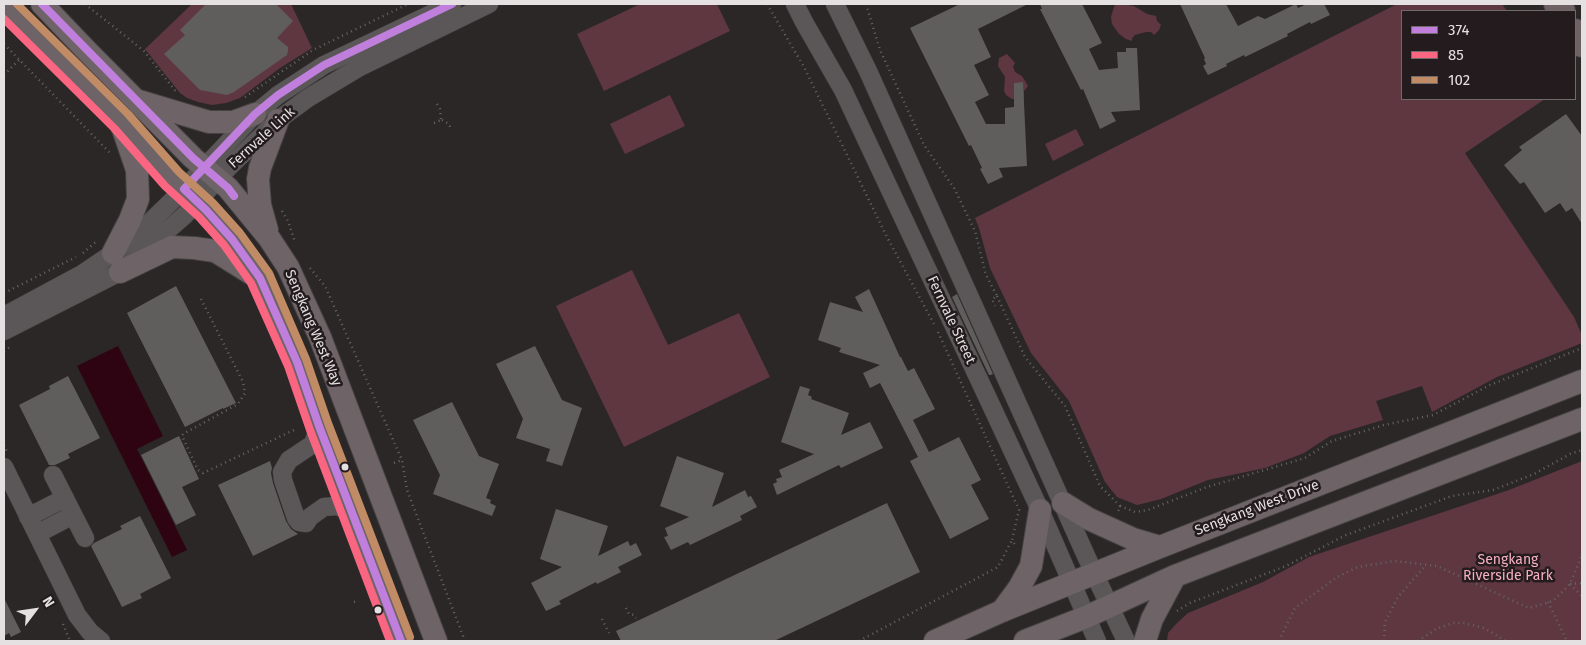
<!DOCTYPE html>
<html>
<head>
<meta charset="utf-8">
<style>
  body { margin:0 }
  #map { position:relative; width:1586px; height:645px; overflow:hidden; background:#2b2727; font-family:"Fira Sans",sans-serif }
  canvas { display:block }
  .frame { position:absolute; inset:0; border:5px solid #e5e0e1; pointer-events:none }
  .legend { position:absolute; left:1401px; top:10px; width:175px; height:90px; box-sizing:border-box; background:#231b1d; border:1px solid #716a6b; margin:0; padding:6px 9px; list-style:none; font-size:15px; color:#e5e0e1 }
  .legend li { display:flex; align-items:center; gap:10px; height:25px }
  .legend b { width:25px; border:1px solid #716a6b }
  .north { position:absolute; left:10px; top:585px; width:50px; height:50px; -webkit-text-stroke:4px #231b1d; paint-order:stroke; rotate:59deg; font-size:14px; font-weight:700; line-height:20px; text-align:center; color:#e5e0e1 }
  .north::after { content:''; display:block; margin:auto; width:18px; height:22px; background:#e5e0e1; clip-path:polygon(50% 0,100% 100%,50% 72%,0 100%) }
</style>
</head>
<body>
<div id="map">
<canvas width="1586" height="645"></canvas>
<div class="frame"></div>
<ul class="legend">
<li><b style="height:6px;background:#c07fdc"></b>374</li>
<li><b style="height:6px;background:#fa6682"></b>85</li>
<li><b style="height:6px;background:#c18c65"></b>102</li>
</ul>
<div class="north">N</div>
</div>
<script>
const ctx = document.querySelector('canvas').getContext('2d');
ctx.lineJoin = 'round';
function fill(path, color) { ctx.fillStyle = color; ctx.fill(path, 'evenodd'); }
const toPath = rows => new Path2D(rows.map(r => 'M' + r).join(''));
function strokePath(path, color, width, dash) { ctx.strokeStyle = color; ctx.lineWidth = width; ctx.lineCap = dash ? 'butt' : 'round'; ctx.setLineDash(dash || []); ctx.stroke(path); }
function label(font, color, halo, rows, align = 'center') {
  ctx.font = font + ' "Fira Sans",sans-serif'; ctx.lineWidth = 5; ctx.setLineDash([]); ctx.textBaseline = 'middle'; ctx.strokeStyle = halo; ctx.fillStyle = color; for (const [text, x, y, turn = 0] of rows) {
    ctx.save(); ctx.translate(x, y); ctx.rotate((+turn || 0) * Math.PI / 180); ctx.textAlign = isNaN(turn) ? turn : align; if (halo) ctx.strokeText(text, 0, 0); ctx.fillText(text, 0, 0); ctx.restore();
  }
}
const green = toPath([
  [192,4,291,4,312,48,280,68,240,98,226,103,212,105,198,102,187,98,180,93,145,49],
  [640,4,717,4,730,31,604,91,577,34],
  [1121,4,1134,6,1147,14,1156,16,1157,21,1161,25,1159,30,1154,35,1151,32,1146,32,1135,35,1132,38,1132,41,1126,39,1119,34,1112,24,1111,17,1113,10,1115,5],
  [1397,4,1502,4,1507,11,1402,11,1402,99,1545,99,1465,153,1574,317,1582,335,1582,343,1497,377,1432,412,1422,386,1376,401,1383,420,1330,436,1304,453,1265,468,1208,480,1161,499,1137,505,1117,497,1105,482,1069,401,1031,353,990,268,979,228,975,218],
  [1007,54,1015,63,1013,66,1015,72,1022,76,1028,86,1024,91,1024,99,1012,99,1006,95,1004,91,1005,77,998,66,999,58],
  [670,95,685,126,625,154,610,124],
  [1076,129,1084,145,1053,161,1045,144],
  [632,270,668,345,739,313,770,377,624,447,556,306],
  [1582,461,1582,641,1167,641,1168,633,1176,624,1188,613,1263,582,1309,557,1509,490]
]);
const water = toPath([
  [118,346,163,436,137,449,187,550,172,557,77,366]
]);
const building = toPath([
  [206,4,276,4,293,21,277,38,288,47,288,51,287,55,234,92,227,95,200,90,164,54,185,35,180,30],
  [960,4,1028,4,978,29,991,57,974,65,989,95,975,102,986,124,1005,124,1005,108,1014,107,1014,83,1023,82,1027,166,999,168,1003,177,988,184,980,169,982,168,971,145,969,146,910,28],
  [1040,4,1082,4,1102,43,1089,49,1099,70,1118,68,1117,52,1126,52,1126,48,1137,48,1140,110,1111,112,1116,121,1100,129,1083,89,1081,90,1040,9,1042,9],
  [1180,4,1226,4,1238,26,1258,16,1265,19,1296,4,1298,8,1307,4,1324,4,1330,15,1311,24,1310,22,1287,34,1288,36,1245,57,1244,55,1226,64,1227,66,1208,75,1203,66,1206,64,1204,59,1205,58],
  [1566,114,1582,136,1582,224,1572,208,1566,212,1560,203,1545,213,1524,182,1520,184,1504,165,1522,150,1519,147],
  [176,286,236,403,223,409,223,408,185,427,127,313],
  [869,289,900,357,901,357,908,371,914,368,935,409,913,420,929,452,959,437,981,480,971,485,989,519,950,539,910,461,918,457,880,383,870,388,863,373,880,365,839,352,841,348,818,340,830,302,863,312,855,297],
  [957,294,993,374,991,375,989,375,952,297],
  [535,346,562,400,582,408,562,466,546,461,550,449,516,438,523,419,496,364],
  [68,376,100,438,68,454,70,458,55,465,49,465,19,405,50,389,49,386],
  [800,386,810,389,808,395,812,397,811,399,849,413,841,435,870,422,883,448,841,468,839,465,777,495,773,484,777,482,776,479,782,477,779,470,814,454,781,442],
  [452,402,479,456,499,464,486,498,491,500,490,503,496,506,492,516,433,494,440,475,413,420],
  [179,436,199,479,182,487,196,515,176,525,141,455],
  [677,456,724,473,712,507,745,490,748,497,751,496,757,507,740,516,742,520,690,545,688,542,671,550,664,537,668,536,665,528,689,517,660,506],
  [270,461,272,468,271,473,273,483,286,521,291,529,298,534,253,556,218,485],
  [887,503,920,572,774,641,621,641,616,631],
  [556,509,608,526,598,556,628,541,630,546,636,543,642,555,618,567,621,572,597,584,596,582,559,601,561,604,546,611,531,583,562,567,540,559],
  [140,516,171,578,140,594,142,598,122,607,91,546,94,543,122,529,120,526],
  [4,598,21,632,11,637,9,633,4,636]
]);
const path = toPath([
  [85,4,144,51,177,93],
  [767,4,804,67,887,237,935,326],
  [866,4,880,50,924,145,954,188,975,231,986,275,997,296,992,299,995,306],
  [4,44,111,154],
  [4,75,19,60],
  [245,97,313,50,408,4],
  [437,104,440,109,441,120],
  [442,120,449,124,451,129],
  [434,123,441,120],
  [282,211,288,221,295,242],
  [83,253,98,240],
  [310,268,325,286,402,460,407,490,465,641],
  [4,293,76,257],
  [997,296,1025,357,1065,406,1100,486,1120,506,1118,512],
  [201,299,243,382,245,393,238,404,183,434,182,436,198,470,203,473,294,430],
  [938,332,1019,510,1012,540,1015,545],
  [4,351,10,347],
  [4,445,7,452],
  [394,463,402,460],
  [1120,506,1135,512,1148,510,1207,487,1305,458,1332,441,1384,425,1433,415,1490,385,1582,348],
  [1570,584,1582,596],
  [1570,584,1582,583],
  [354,602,359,601],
  [1548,602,1567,641],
  [626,608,629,614,634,615,636,618],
  [1177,611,1190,603,1286,566,1346,535,1452,496,1493,490,1534,474,1570,454,1582,450],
  [602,619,609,633],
  [63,624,70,641],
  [859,641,998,567,1012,540],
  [1279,641,1295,608,1337,577,1358,567,1395,561,1437,566,1529,608,1553,601,1570,584,1582,555],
  [1384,641,1385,622,1398,597,1426,565],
  [1418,641,1436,629,1453,623,1464,623,1484,628,1506,641]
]);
const minor = toPath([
  [795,4,804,22,843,90,991,405,1040,510,1097,641],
  [835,4,868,71,1087,558,1126,641],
  [4,316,82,274,113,253,141,231,184,189,255,114,278,95,324,65,452,4],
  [4,331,120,272,185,215,229,167,278,120,308,98,358,68,489,4],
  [319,426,313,444,289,460,282,472,283,480,296,518,299,522,306,523,310,517,324,507,337,506,353,512],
  [4,467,77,615,90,632,101,641],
  [53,475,85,538],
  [28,517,65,498],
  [37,534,73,515]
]);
const major = toPath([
  [42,4,86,50,193,158,228,188,269,238,288,267,320,337,436,641],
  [4,5,121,121,172,179,206,210,232,239,260,278,297,362,319,426,401,641],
  [139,101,209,122,233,122,255,114],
  [267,230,260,205,258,179,260,168,278,120],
  [113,253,130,220,138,199,137,170,123,129],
  [120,272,172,247,194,248,215,251,252,274],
  [1063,503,1089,519,1133,539,1160,547],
  [1002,611,1019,588,1031,566,1040,510],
  [935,641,1002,611,1160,547,1582,381],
  [1025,641,1086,617,1175,576,1582,419],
  [1145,641,1152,619,1175,576]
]);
const highway = toPath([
  [1557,4,1562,11],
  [1575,32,1582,44]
]);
const bus1 = toPath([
  [42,4,193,158,228,188,234,196],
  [401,641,319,426,297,362,260,278,232,239,206,210,184,189,255,114,278,95,324,65,452,4]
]);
const bus2 = toPath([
  [4,19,114,128,165,186,199,217,224,245,251,283,288,366,310,430,390,641]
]);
const bus3 = toPath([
  [17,4,128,114,179,172,213,203,240,233,269,273,306,359,328,423,410,637]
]);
const markers = [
  [345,467,4.5,"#e5e0e1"],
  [378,610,4.5,"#e5e0e1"]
];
const streetNames = [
  ["Fernvale Link",262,138,-42],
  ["Fernvale Street",951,320,65],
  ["Sengkang West Way",313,328,67],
  ["Sengkang West Drive",1257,508,-21]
];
const parkNames = [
  ["Sengkang",1508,560],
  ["Riverside Park",1508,576]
];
fill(green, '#5f3741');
fill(water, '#2e0413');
fill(building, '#605d5d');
strokePath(minor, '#464243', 19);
strokePath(major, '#464243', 24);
strokePath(highway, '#464243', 28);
strokePath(path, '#676565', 2.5, [1, 4]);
strokePath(minor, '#5b5758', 18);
strokePath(major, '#6e6467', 22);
strokePath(highway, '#6e6265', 26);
strokePath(bus1, '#c07fdc', 8);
strokePath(bus2, '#fa6682', 8);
strokePath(bus3, '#c18c65', 8);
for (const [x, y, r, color] of markers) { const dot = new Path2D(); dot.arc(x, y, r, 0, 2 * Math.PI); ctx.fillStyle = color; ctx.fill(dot); strokePath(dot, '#231b1d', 2); }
label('14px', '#e5e0e1', '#231b1d', streetNames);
label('14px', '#f7b0c1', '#231b1d', parkNames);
</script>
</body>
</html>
